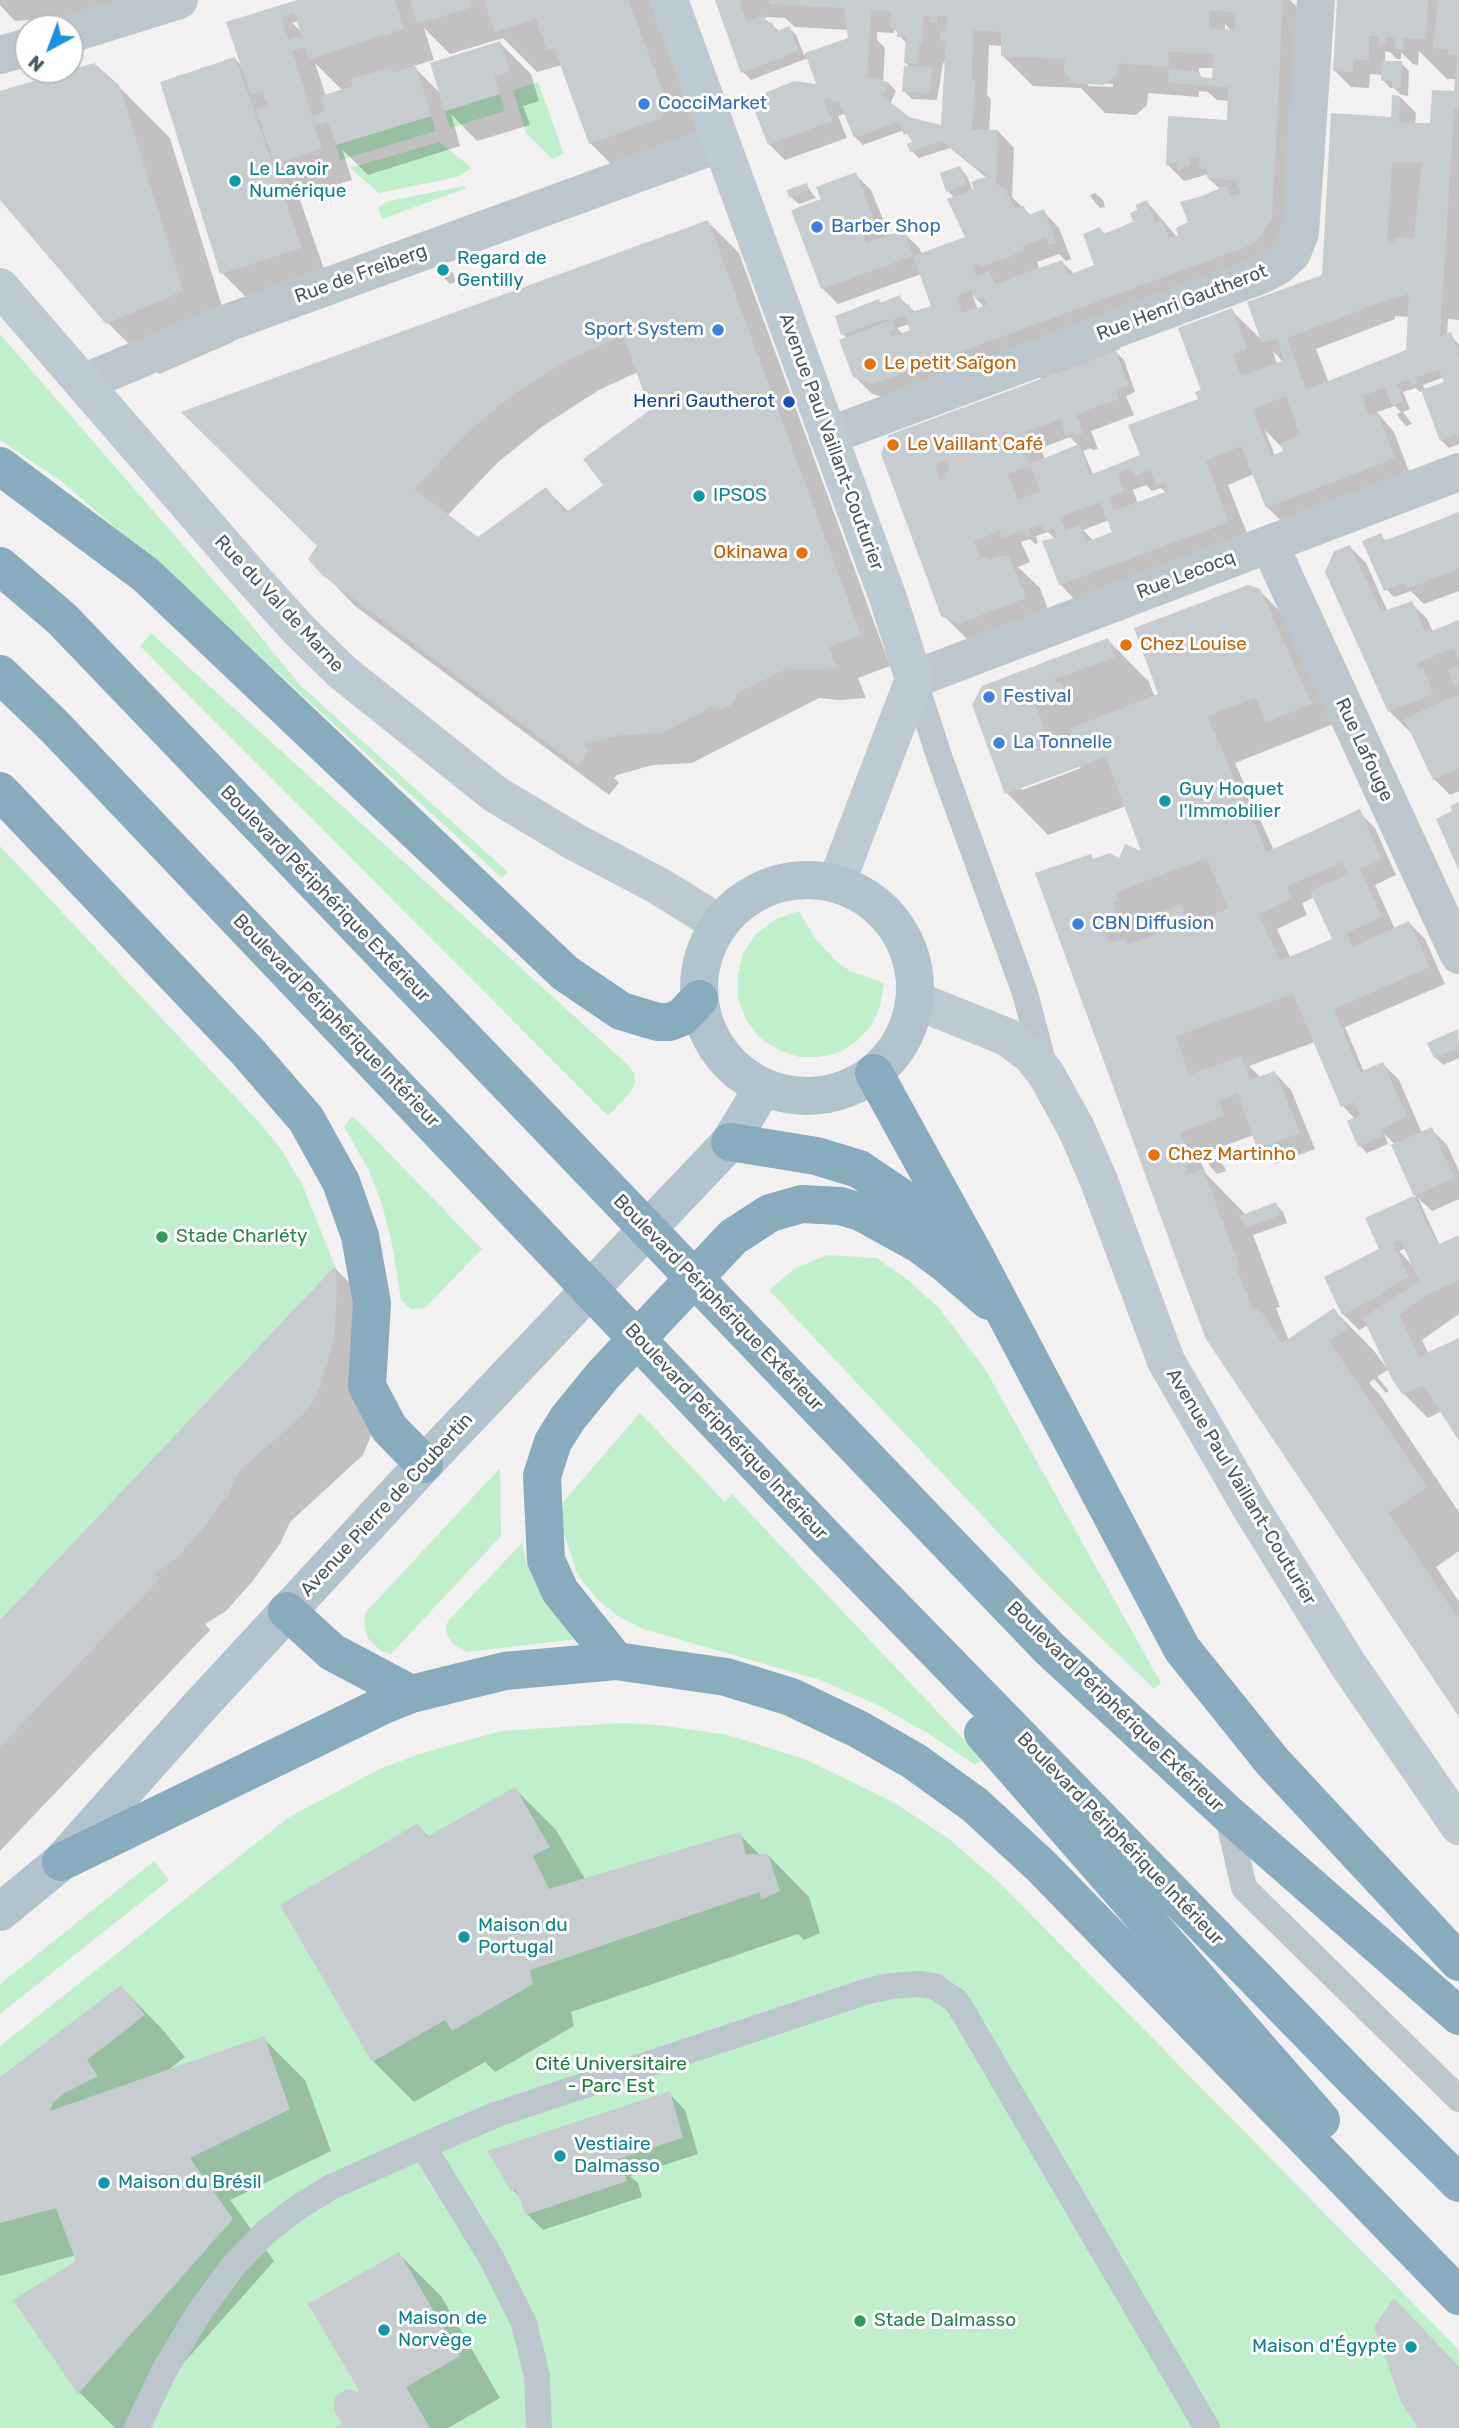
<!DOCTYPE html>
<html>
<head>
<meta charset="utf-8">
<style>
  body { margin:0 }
  #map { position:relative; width:1459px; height:2428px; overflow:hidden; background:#f3f0f1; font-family:Rubik,sans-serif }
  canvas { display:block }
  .north { position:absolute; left:14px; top:14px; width:70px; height:70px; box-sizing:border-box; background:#fff; border:2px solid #b6bcbf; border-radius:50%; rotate:221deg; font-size:19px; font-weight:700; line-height:28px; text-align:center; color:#48575e }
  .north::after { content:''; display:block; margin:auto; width:24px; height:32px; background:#1c90e1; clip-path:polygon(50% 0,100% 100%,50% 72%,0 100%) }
</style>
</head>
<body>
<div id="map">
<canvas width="1459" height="2428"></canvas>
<div class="north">N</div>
</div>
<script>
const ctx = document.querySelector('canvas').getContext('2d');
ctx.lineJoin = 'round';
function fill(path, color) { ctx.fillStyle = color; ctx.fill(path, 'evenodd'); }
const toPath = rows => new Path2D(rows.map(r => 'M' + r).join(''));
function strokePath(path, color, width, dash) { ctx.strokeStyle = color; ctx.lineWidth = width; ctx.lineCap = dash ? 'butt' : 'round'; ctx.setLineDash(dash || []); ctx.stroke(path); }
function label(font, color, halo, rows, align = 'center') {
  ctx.font = font + ' Rubik,sans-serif'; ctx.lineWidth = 6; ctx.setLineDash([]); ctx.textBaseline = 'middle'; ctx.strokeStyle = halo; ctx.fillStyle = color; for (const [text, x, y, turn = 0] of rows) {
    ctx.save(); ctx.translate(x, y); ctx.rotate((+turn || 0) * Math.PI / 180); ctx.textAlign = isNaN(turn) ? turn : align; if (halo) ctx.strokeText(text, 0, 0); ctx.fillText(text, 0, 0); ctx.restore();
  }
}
const green = toPath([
  [538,82,564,154,552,159,526,133,513,90],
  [500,94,505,111,450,128,445,111],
  [431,116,436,131,340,160,336,145],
  [439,142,472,168,457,177,379,193,350,168],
  [464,186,467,188,382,219,378,207,389,201],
  [0,334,234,604,300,685,508,872,502,878,184,587,61,481,0,440],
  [151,633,627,1064,634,1073,635,1082,631,1092,608,1116,140,646],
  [0,846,258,1121,280,1148,302,1184,335,1266,0,1620],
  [799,911,815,938,837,962,850,971,884,983,880,1007,871,1026,857,1041,840,1052,819,1057,799,1057,779,1050,761,1039,747,1021,738,999,738,976,743,953,756,934,776,919],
  [353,1116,482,1249,425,1308,411,1309,401,1300,392,1244,382,1204,369,1171,344,1126],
  [827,1255,877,1258,908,1280,939,1308,985,1369,1161,1683,1154,1689,1059,1597,769,1290,794,1269],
  [640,1413,725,1502,732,1494,983,1760,975,1765,929,1734,878,1705,820,1680,643,1629,619,1617,597,1599,577,1573,562,1528,563,1502],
  [500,1468,501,1536,391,1654,381,1651,367,1637,364,1622,365,1613],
  [522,1543,527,1565,548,1601,578,1639,467,1652,453,1644,446,1633,446,1626,448,1621],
  [619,1723,658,1725,728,1735,807,1760,895,1803,949,1839,999,1882,1459,2350,1459,2428,0,2428,0,2046,289,1817,380,1769,419,1754,501,1731],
  [154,1861,169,1880,0,2014,0,1984]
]);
const shadow = toPath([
  [0,0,184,0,118,13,15,21,0,5],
  [302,0,653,0,708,148,632,185,590,143,562,65,537,72,503,38,450,54,424,28,434,60,413,66,441,94,500,43,531,74,539,101,523,106,530,125,477,141,451,114,460,146,368,175,342,149,352,180,307,194,293,180,325,272,246,297,222,273,235,59,243,67,228,23],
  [299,21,303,33,292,23],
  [315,63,343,91,326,96],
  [717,0,1290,0,1311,21,1287,236,1272,259,1109,319,1120,349,1115,351,1124,360,1135,392,1126,396,1134,415,1091,431,1098,449,1093,450,1090,448,1083,451,1093,474,1142,456,1200,400,1231,310,1264,342,1323,277,1400,97,1416,113,1415,125,1432,125,1454,93,1457,79,1447,79,1419,51,1418,65,1413,64,1401,52,1401,59,1397,59,1390,52,1385,51,1385,63,1401,63,1409,71,1408,96,1401,95,1394,88,1390,88,1383,80,1383,75,1370,74,1369,88,1351,87,1334,70,1338,0,1459,0,1459,320,1448,319,1447,336,1450,334,1459,345,1459,444,1449,448,1441,440,1423,391,1420,392,1416,388,1403,392,1410,409,1403,412,1412,424,1406,426,1399,418,1397,414,1401,412,1395,406,1377,412,1394,432,1410,474,1309,548,1267,507,1254,474,1228,485,1252,546,1076,601,1060,584,1055,539,1048,532,1036,536,1038,543,1035,544,1030,539,1021,542,1030,562,1018,567,1040,588,1055,629,974,646,943,615,883,454,1043,380,1016,353,890,400,871,393,854,376,847,339,843,334,879,301,882,304,899,297,916,313,933,307,921,274,838,304,822,288,823,200,855,174,871,190,890,236,903,232,919,248,922,254,967,238,955,198,948,191,960,168,967,176,973,191,987,178,950,148,919,158,912,151,914,143,904,130,863,145,855,137,846,113,838,116,847,138,785,160,769,144,819,86,808,58,751,80,743,72],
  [766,17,785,18,795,27,849,30,850,39,804,55,796,35,789,28,780,32,765,19],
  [1225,24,1233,32,1225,31],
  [894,29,907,44,906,63,911,68,904,91,912,99,937,100,943,63,946,63,943,129,909,119,890,104,896,91,888,83,883,82,885,48,877,40,877,32,894,33],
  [989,45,1003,46,1002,55,1033,86,1081,88,1105,113,1136,115,1147,105,1148,93,1199,97,1199,91,1208,92,1217,100,1229,101,1228,122,1168,165,1184,181,1209,174,1208,178,1221,190,1177,237,1147,202,1137,212,1135,222,1106,235,1100,229,1096,266,1074,274,1062,262,1040,270,1037,262,1059,254,1066,261,1071,259,1059,228,1043,211,1031,216,1012,197,1014,148,998,131,989,131,991,99,987,95],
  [1199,68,1215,68,1214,80,1204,79,1199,74],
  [1085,82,1113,84,1113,87,1089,86],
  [972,294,985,308,978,310],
  [1395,316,1409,317,1408,351,1329,383,1316,349,1395,319],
  [909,324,912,331,903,334,897,328],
  [1273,351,1283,362,1277,364],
  [1444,377,1446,383,1425,390,1423,385],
  [1265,430,1286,452,1275,456],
  [1070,437,1079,446,1045,460,1041,448],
  [1146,485,1152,491,1161,488,1166,493,1138,504,1133,490],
  [1109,520,1114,533,1094,541,1083,530],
  [118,86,170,138,233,342,159,374,107,322,0,197,0,93],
  [806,185,816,198,799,204,791,197],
  [1095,193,1103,200,1105,207,1100,208,1093,200,1090,195],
  [708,222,739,253,890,666,858,678,866,698,839,700,819,698,692,763,653,765,617,775,614,778,619,783,609,795,355,606,310,559],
  [638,372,653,411,605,485,569,512,546,489,478,539,447,516,497,463,543,426,599,390],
  [445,266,453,273,456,282,450,284,442,276,439,268],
  [1459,514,1459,591,1424,604,1411,591,1394,597,1386,589,1381,536,1387,542],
  [1350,547,1366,563,1388,612,1411,603,1427,619,1433,632,1459,622,1459,791,1450,795,1434,779,1413,735,1389,711],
  [1259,590,1301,633,1341,721,1235,763,1274,851,1359,812,1375,828,1396,875,1375,885,1395,929,1409,923,1425,939,1445,984,1345,1027,1364,1072,1383,1064,1399,1080,1422,1133,1431,1129,1447,1145,1459,1171,1459,1199,1432,1211,1418,1198,1440,1246,1459,1237,1459,1314,1422,1340,1429,1355,1459,1340,1459,1438,1442,1411,1428,1418,1404,1394,1389,1369,1377,1377,1389,1391,1386,1393,1374,1379,1369,1383,1380,1395,1459,1512,1459,1551,1436,1567,1459,1602,1459,1715,1345,1543,1037,875,1090,856,1095,861,1120,860,1144,854,1126,806,1048,835,1007,793,974,705,1108,640,1149,682,1155,698],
  [1078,765,1081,768,1022,790,1020,787],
  [1315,897,1334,940,1291,959,1277,929,1307,915,1302,903],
  [1315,1042,1343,1106,1355,1119,1360,1146,1367,1153,1388,1144,1384,1133,1395,1145,1416,1197,1367,1219,1381,1250,1343,1314,1359,1330,1368,1325,1387,1366,1386,1367,1375,1352,1334,1310,1289,1341,1276,1308,1280,1307,1253,1235,1287,1223,1283,1212,1276,1204,1246,1215,1206,1174,1198,1155,1254,1135,1259,1148,1275,1164,1315,1149,1291,1090,1275,1073,1261,1078,1249,1066],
  [1406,1248,1413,1266,1399,1251],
  [1458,1031,1459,1058,1443,1065,1435,1057],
  [1216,1159,1224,1166,1226,1171,1217,1174,1210,1166,1208,1162],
  [335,1268,385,1319,385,1390,370,1438,363,1455,290,1522,280,1544,251,1583,226,1611,205,1624,210,1630,0,1851,0,1623],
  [515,1789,556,1830,585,1879,739,1834,761,1856,768,1855,809,1897,820,1933,804,1940,798,1934,571,2012,574,2026,495,2072,485,2062,414,2102,373,2061,418,1826,430,1838],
  [121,1987,162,2029,185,2057,167,2071,263,2038,305,2080,331,2151,230,2200,274,2261,126,2428,115,2428,80,2393,15,2301,78,2261,76,2255,0,2276,0,2079],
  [669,2093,685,2110,698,2154,630,2176,638,2183,642,2197,543,2230,527,2214,522,2199,513,2190],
  [399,2254,441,2296,500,2398,448,2428,338,2428,344,2424,358,2394]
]);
const building = toPath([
  [297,0,395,0,404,29,309,59,305,47,292,51,312,116,325,111,321,96,353,86,351,79,391,67,393,73,416,66,431,116,336,145,328,121,314,126,322,149,275,165,256,110,268,106,263,91,251,95,226,22],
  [294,13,302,36,288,40,281,17],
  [410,0,470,0,473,7,417,24],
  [484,0,628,0,668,105,661,118,589,144,554,48,547,50,536,19,494,32],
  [715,0,741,0,740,6,747,22,764,15,766,24,772,22,776,32,789,26,799,51,741,73],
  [769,0,1283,0,1272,219,1256,243,873,384,853,377,839,340,888,321,886,319,841,335,835,316,879,299,880,303,900,295,904,306,909,304,912,312,931,306,913,256,821,289,791,210,821,199,816,187,856,172,876,225,862,230,866,243,904,230,913,256,965,237,947,199,974,189,971,182,988,176,941,141,910,152,907,144,912,142,908,133,904,135,898,122,854,138,839,101,832,103,830,98,824,100,832,121,768,145,750,99,794,81,816,84,805,53,848,38,844,8,769,4],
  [871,10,891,11,890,28,897,29,897,37,906,37,904,63,917,64,919,43,922,43,923,16,929,16,929,22,937,23,937,16,948,16,946,31,941,31,940,40,946,41,941,125,909,117,883,96,889,82,867,77],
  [1209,10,1235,13,1235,30,1210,28],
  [973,30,1001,32,1001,56,1065,59,1064,71,1073,83,1104,85,1117,74,1118,63,1168,67,1169,52,1214,54,1212,78,1200,77,1200,72,1169,69,1168,83,1228,87,1227,120,1168,116,1166,166,1176,162,1178,170,1191,165,1189,158,1199,157,1198,167,1207,168,1207,178,1236,180,1240,193,1231,196,1227,185,1202,196,1180,202,1188,222,1176,228,1178,235,1169,238,1162,219,1155,222,1147,200,1136,205,1137,210,1130,213,1133,222,1103,234,1100,227,1083,234,1094,265,1068,275,1062,260,995,284,989,271,976,276,972,265,978,263,981,267,1024,251,1022,246,1046,237,1049,245,1056,243,1044,209,1028,215,1024,206,1015,208,1009,195,1003,198,1008,192,996,183,998,130,972,130,975,81,972,80],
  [971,290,975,299,984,296,987,305,962,313,956,297],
  [905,315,910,330,892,337,889,331,895,329,892,320],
  [1337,0,1428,0,1426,39,1403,38,1403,49,1395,49,1395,37,1386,37,1386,43,1379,44,1379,36,1369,36,1369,60,1354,59,1353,72,1333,71],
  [1438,0,1459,0,1459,109,1454,108,1440,337,1451,332,1459,355,1459,434,1440,441,1421,390,1444,382,1439,369,1416,378,1418,383,1410,385,1409,380,1397,384,1403,401,1392,406,1385,388,1362,396,1369,416,1378,413,1395,458,1266,508,1241,446,1206,461,1229,522,1059,585,1042,541,1057,537,1054,528,1045,531,1042,524,1029,528,1031,535,1026,537,1023,531,1002,538,1000,531,974,541,980,558,985,557,989,560,999,556,1009,555,1026,598,958,624,941,616,881,454,889,435,1116,351,1128,385,1115,390,1119,399,1076,414,1083,433,1075,435,1074,432,1066,435,1060,419,1026,432,1032,450,1025,453,1030,466,1008,474,1018,500,1040,492,1030,464,1079,444,1090,475,1140,455,1128,425,1198,399,1195,392,1201,390,1178,328,1232,308,1247,349,1233,354,1241,376,1284,360,1277,338,1262,343,1247,302,1322,275,1331,113,1391,117,1392,95,1400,96,1399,123,1430,123,1432,90,1454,91,1457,55,1448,55,1448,49,1433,48],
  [1392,162,1422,163,1414,238,1395,237,1395,243,1387,243],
  [1409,294,1406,350,1306,390,1287,338,1379,303],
  [1286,396,1300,435,1281,444,1283,451,1271,456,1253,409],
  [946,461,950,471,944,473,946,479,941,481,935,465],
  [1131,468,1135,476,1151,470,1156,486,1165,483,1168,491,1113,511,1109,498,1124,492,1118,473],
  [1100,502,1112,532,1086,542,1080,525,1065,531,1060,517],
  [500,41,510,71,494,76,500,94,445,111,430,63],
  [235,57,302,248,220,274,160,82],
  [1382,61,1402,61,1401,89,1392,88,1392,81,1381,81],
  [94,63,119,85,183,291,106,324,0,200,0,91],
  [904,66,932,67,930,93,902,92],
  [960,166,967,185,946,192,940,173],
  [807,183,809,190,789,198,787,190],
  [708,220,861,635,829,647,837,668,807,670,788,668,738,693,731,705,719,709,712,707,661,733,621,735,586,744,584,746,589,751,578,766,322,575,308,559,317,546,181,412],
  [623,335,650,410,583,459,603,485,565,513,546,487,478,537,414,489,467,433,512,395,568,360],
  [1459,512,1459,569,1406,589,1404,583,1384,591,1362,541,1381,533,1384,541],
  [1350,545,1381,612,1412,601,1426,633,1459,620,1459,660,1454,648,1417,663,1420,669,1423,668,1433,694,1388,712,1325,572,1334,551],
  [1248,585,1260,589,1312,704,1266,722,1256,697,1207,716,1267,852,1360,809,1381,859,1360,869,1382,917,1346,933,1352,947,1409,921,1430,967,1334,1009,1360,1072,1383,1062,1407,1116,1380,1130,1382,1136,1358,1147,1347,1121,1360,1115,1354,1102,1341,1107,1293,994,1176,1036,1189,1075,1242,1056,1250,1080,1275,1071,1300,1133,1257,1149,1238,1093,1219,1101,1224,1116,1180,1132,1193,1163,1185,1166,1187,1175,1203,1169,1239,1265,1236,1267,1254,1311,1259,1308,1282,1343,1334,1308,1348,1328,1329,1341,1427,1487,1388,1513,1457,1617,1459,1615,1459,1717,1206,1339,1186,1286,1035,873,1091,854,1093,859,1110,853,1119,858,1125,844,1141,851,1106,757,1005,794,972,705,982,686,1108,638,1115,658,1054,679,1056,683,1061,681,1064,688,1033,699,1047,736,1055,744,1072,738,1069,729,1158,694,1134,628],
  [1207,858,1228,909,1188,923,1181,904,1150,916,1156,935,1126,945,1124,939,1110,943,1104,930,1120,924,1113,902,1118,901,1116,892],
  [1343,862,1348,874,1310,891,1332,939,1280,961,1259,914,1292,899,1287,886],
  [1459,666,1459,684,1454,686,1448,670],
  [1459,694,1459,768,1433,780,1404,719],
  [1459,802,1459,871,1436,819,1452,811,1450,806],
  [1458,1029,1459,1048,1434,1058,1427,1043],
  [1432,1127,1454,1178,1414,1196,1391,1145],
  [1414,1196,1437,1245,1459,1235,1459,1280,1427,1295,1399,1315,1420,1358,1426,1353,1459,1338,1459,1441,1423,1385,1403,1395,1392,1379,1363,1318,1419,1281,1400,1239,1393,1243,1409,1277,1383,1291,1383,1294,1342,1315,1324,1277,1379,1249,1365,1218],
  [1276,1202,1280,1215,1245,1228,1240,1216],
  [335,1266,337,1288,334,1338,320,1387,309,1409,239,1471,229,1493,200,1532,175,1560,155,1573,160,1578,0,1747,0,1620],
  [515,1787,550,1847,533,1856,549,1889,740,1832,746,1854,768,1854,780,1891,761,1900,760,1892,530,1970,533,1984,452,2031,445,2020,372,2062,280,1905,418,1823,427,1837],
  [121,1985,145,2015,87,2060,98,2076,63,2094,53,2103,50,2111,264,2036,290,2109,190,2158,233,2219,78,2394,13,2300,76,2261,56,2208,0,2223,0,2077],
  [670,2091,683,2138,615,2160,617,2167,622,2165,627,2181,526,2215,516,2190,511,2191,487,2151],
  [399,2252,460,2356,406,2387,430,2428,334,2428,342,2424,334,2410,335,2397,346,2389,358,2392,359,2390,308,2304],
  [1394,2298,1459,2367,1459,2428,1418,2428,1401,2402,1374,2327]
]);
const lane = toPath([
  [914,679,940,759,1025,993,1045,1069],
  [1227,1813,1244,1888,1459,2099],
  [423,2146,495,2115,868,1991,891,1986,919,1984,934,1986,956,2001,962,2010,1207,2428],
  [137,2428,165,2369,200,2311,234,2265,266,2232,297,2208,331,2187,423,2146,492,2259,524,2323,537,2376,539,2428]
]);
const street = toPath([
  [70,34,179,0],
  [0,55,28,47],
  [83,383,216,327,721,143],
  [828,436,1261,275,1278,266,1292,253,1300,233,1316,0],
  [1269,544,1459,955],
  [914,679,1459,472]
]);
const secondary = toPath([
  [669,0,889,601,914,679,836,884],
  [0,287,252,578,300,631,342,672,495,794,575,842,657,885,720,924],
  [915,1000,1007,1037,1031,1055,1046,1074,1076,1128,1099,1181,1166,1361,1251,1508,1347,1663,1459,1826]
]);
const primary = toPath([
  '699 988a108 108 0 1 1 216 0a108 108 0 1 1-216 0Z',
  [0,1912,61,1862,199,1707,424,1464,730,1142,763,1088]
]);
const highway = toPath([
  [0,466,146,575,565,973,621,1011,658,1022,670,1022,682,1017,699,999],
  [0,566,62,619,1049,1648,1227,1813,1459,2016],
  [0,674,54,726,828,1540,1355,2080,1459,2183],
  [0,791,247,1051,306,1119,341,1182,360,1236,372,1303,367,1386,389,1428,424,1464],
  [874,1073,976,1258,1182,1649,1272,1761,1459,1962],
  [730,1142,816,1156,859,1169,899,1196,961,1246],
  [287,1611,332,1652,411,1694],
  [616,1661,560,1591,546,1560,542,1476,553,1442,568,1418,604,1374,733,1237,770,1213,802,1204,840,1206,861,1212,919,1244,946,1264,989,1301],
  [983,1733,1321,2120],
  [61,1862,386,1704,411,1694,505,1671,616,1661,726,1677,791,1697,858,1729,914,1761,975,1805,1041,1866,1459,2296]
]);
const markers = [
  [644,104,7,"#3f7fe0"],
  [235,181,7,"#0f9aa8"],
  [817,227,7,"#3f7fe0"],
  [443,270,7,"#0f9aa8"],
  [718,330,7,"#3f7fe0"],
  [870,364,7,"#e8710a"],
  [789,402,7,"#1a4fb4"],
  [893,445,7,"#e8710a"],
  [699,496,7,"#0f9aa8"],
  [802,553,7,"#e8710a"],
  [1126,645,7,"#e8710a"],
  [989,697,7,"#3f7fe0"],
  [999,743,7,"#3f7fe0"],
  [1165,801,7,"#0f9aa8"],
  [1078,924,7,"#3f7fe0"],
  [1154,1155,7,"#e8710a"],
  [162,1237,7,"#2e9e5b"],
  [464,1937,7,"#0f9aa8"],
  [560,2156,7,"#0f9aa8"],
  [104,2183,7,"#0f9aa8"],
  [860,2321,7,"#2e9e5b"],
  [384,2330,7,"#0f9aa8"],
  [1411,2347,7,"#0f9aa8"]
];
const shopNames = [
  ["CocciMarket",658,104],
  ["Barber Shop",831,227],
  ["Sport System",704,330,"right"],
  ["Festival",1003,697],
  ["La Tonnelle",1013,743],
  ["CBN Diffusion",1092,924]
];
const cultureNames = [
  ["Le Lavoir",249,170],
  ["Numérique",249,192],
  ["Regard de",457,259],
  ["Gentilly",457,281],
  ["IPSOS",713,496],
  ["Guy Hoquet",1179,790],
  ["l'Immobilier",1179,812],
  ["Maison du",478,1926],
  ["Portugal",478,1948],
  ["Vestiaire",574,2145],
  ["Dalmasso",574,2167],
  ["Maison du Brésil",118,2183],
  ["Maison de",398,2319],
  ["Norvège",398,2341],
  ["Maison d'Égypte",1397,2347,"right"]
];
const streetNames = [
  ["Rue de Freiberg",361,274,-20],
  ["Rue Henri Gautherot",1182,303,-21],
  ["Avenue Paul Vaillant-Couturier",831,442,70],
  ["Rue Lecocq",1186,575,-21],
  ["Rue du Val de Marne",279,604,47],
  ["Rue Lafouge",1364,750,65],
  ["Boulevard Périphérique Extérieur",325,894,46],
  ["Boulevard Périphérique Intérieur",336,1021,46],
  ["Boulevard Périphérique Extérieur",718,1303,46],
  ["Boulevard Périphérique Intérieur",726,1432,47],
  ["Avenue Paul Vaillant-Couturier",1241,1487,59],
  ["Avenue Pierre de Coubertin",387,1505,-47],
  ["Boulevard Périphérique Extérieur",1115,1707,44],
  ["Boulevard Périphérique Intérieur",1120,1839,46]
];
const foodNames = [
  ["Le petit Saïgon",884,364],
  ["Le Vaillant Café",907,445],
  ["Okinawa",788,553,"right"],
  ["Chez Louise",1140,645],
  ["Chez Martinho",1168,1155]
];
const transitNames = [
  ["Henri Gautherot",775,402]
];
const leisureNames = [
  ["Stade Charléty",176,1237],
  ["Stade Dalmasso",874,2321]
];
const parkNames = [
  ["Cité Universitaire",611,2065],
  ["- Parc Est",611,2087]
];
fill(green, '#c0efcb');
fill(shadow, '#0003');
fill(building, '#c7ccd0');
strokePath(lane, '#bcc7cd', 26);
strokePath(street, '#bcc7cd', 38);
strokePath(secondary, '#bdcad2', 38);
strokePath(primary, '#b1c4ce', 38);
strokePath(highway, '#89abbe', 38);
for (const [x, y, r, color] of markers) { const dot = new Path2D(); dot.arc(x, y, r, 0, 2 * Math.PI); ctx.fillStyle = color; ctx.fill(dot); strokePath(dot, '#fff', 2.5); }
label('19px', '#366cbe', '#fff', shopNames, 'left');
label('19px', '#0d838f', '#fff', cultureNames, 'left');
label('19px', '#48575e', '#fff', streetNames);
label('19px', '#c56008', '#fff', foodNames, 'left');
label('19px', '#164399', '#fff', transitNames, 'right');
label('19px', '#27864d', '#fff', leisureNames, 'left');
label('19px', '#197f3d', '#fff', parkNames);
</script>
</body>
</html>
